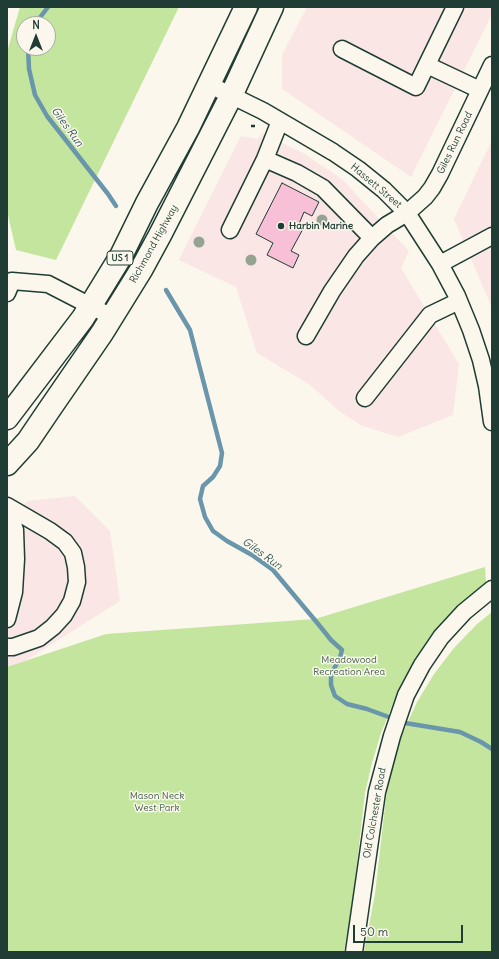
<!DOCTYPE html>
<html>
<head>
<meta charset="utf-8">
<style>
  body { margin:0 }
  #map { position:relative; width:499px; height:959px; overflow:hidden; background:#fbf7ec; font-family:Delius,sans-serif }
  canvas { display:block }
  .frame { position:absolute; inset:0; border:8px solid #1f3d34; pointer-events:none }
  .north { position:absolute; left:16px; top:16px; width:40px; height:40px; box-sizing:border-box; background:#fbf7ec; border:1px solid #a3ada2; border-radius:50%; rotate:0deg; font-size:11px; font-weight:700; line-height:16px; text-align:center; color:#1f3d34 }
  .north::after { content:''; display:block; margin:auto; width:14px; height:18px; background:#1f3d34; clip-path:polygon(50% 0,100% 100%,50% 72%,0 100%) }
  .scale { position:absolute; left:353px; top:925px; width:110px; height:18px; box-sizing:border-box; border:2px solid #1f3d34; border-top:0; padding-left:5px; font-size:12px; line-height:14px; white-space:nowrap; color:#1f3d34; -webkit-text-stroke:3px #fbf7ec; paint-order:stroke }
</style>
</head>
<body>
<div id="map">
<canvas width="499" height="959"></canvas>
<div class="frame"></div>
<div class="north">N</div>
<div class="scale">50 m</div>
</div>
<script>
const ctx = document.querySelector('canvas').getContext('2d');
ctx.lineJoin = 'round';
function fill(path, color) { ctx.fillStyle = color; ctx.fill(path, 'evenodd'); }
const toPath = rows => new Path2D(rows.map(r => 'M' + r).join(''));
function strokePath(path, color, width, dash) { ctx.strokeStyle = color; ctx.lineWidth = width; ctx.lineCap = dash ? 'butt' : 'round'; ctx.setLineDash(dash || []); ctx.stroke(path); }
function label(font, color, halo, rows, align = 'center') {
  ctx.font = font + ' Delius,sans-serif'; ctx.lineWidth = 3; ctx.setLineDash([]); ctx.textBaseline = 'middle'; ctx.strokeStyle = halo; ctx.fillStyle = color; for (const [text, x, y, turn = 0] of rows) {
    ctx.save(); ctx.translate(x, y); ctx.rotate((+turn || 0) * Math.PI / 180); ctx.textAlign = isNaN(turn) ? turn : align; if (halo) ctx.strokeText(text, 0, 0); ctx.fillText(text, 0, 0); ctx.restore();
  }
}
const built = toPath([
  [307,7,492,7,492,14,411,177,282,89,282,55],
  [262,133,303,153,342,179,409,251,401,268,459,364,453,415,398,437,360,425,338,410,310,385,257,353,236,287,179,260,241,136,258,139],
  [492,140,492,308,454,219],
  [75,496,110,531,120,601,25,661,7,667,7,517,28,501]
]);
const green = toPath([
  [20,7,179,7,56,260,16,250,7,211,7,52],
  [24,24,48,24,48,48,24,48],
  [485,567,486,583,466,601,416,662,396,696,381,733,372,763,365,793,352,907,344,952,7,952,7,667,106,634,315,619],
  [492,612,492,952,364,952,375,894,387,789,393,763,401,737,417,702,434,674,454,648,477,624]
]);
const stream = toPath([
  [35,24,48,7],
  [28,48,29,69,35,95,47,116,108,194,116,206],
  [166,290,190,330,222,453,220,466,213,477,203,486,200,499,205,517,213,531,227,541,252,555,273,570,319,625,331,640,342,650,340,657,331,675,331,685,335,696,347,704,367,709,405,723,460,732,481,742,492,749]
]);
const building = toPath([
  [282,183,319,202,312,216,304,212,299,224,304,227,291,251,299,255,293,268,267,255,273,243,256,234,282,183]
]);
const path = toPath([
  [251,126,258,126]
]);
const minor = toPath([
  [342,49,416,87,455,7],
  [427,65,480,90],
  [208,84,263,111,333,152,358,169,384,190,407,213,440,264,457,296,471,330,481,360,487,386,492,422],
  [265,159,297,173,323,188,372,238],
  [230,230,265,159,280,121],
  [440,264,492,236],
  [7,293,12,281,48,284,112,317],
  [306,336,332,291,356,256,372,238,387,225,407,213,425,197,432,188,440,174,492,65],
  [365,398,430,315,459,301],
  [7,506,50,531,65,542,73,553,76,567,77,582,72,601,64,615,53,627,39,638,13,647,7,647],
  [7,619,14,592,16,559,15,530,7,506],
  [354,952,377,792,392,736,406,695,422,665,441,637,464,612,492,589]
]);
const highway = toPath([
  [7,418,83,318,121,256,147,203,188,128,246,7],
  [7,464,28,441,49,410,102,333,141,270,160,235,231,96,272,7]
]);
const trees = [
  [322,220],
  [199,242],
  [251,260]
];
const markers = [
  [281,226,4,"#1f3d34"]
];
const shields = [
  [120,258,26]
];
const shieldNames = [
  ["US 1",120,258]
];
const streetNames = [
  ["Giles Run Road",455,143,-64],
  ["Hassett Street",376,186,40],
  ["Richmond Highway",154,244,-61],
  ["Old Colchester Road",375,813,-80]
];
const poiNames = [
  ["Harbin Marine",289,226]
];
const parkNames = [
  ["Meadowood",349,660],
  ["Recreation Area",349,672],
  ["Mason Neck",157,796],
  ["West Park",157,808]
];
const waterNames = [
  ["Giles Run",67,127,54],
  ["Giles Run",262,554,36]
];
fill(built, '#fae6e5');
fill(green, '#c3e59e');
strokePath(stream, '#6a96ab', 4.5);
fill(building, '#f8c0d6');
strokePath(building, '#1f3d34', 1);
strokePath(minor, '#1f3d34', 19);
strokePath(highway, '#1f3d34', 25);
strokePath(path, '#1f3d34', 2.5, [4, 3]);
strokePath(minor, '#fbf7ec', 16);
strokePath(highway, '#fbf7ec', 22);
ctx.fillStyle = '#94a392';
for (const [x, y] of trees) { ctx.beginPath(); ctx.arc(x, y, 5.5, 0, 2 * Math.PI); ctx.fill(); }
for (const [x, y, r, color] of markers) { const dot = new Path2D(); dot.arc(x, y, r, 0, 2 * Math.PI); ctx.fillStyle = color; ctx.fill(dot); strokePath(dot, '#fbf7ec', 1.5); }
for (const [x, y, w] of shields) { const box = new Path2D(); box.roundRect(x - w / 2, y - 7, w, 14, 3); ctx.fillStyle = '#fbf7ec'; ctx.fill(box); strokePath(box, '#1f3d34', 1); }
label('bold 9px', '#1f3d34', null, shieldNames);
label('10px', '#1f3d34', '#fbf7ec', streetNames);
label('bold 10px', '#1f3d34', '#fbf7ec', poiNames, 'left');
label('10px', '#405f49', '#fbf7ec', parkNames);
label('italic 11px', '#385b5c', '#fbf7ec', waterNames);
</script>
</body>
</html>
